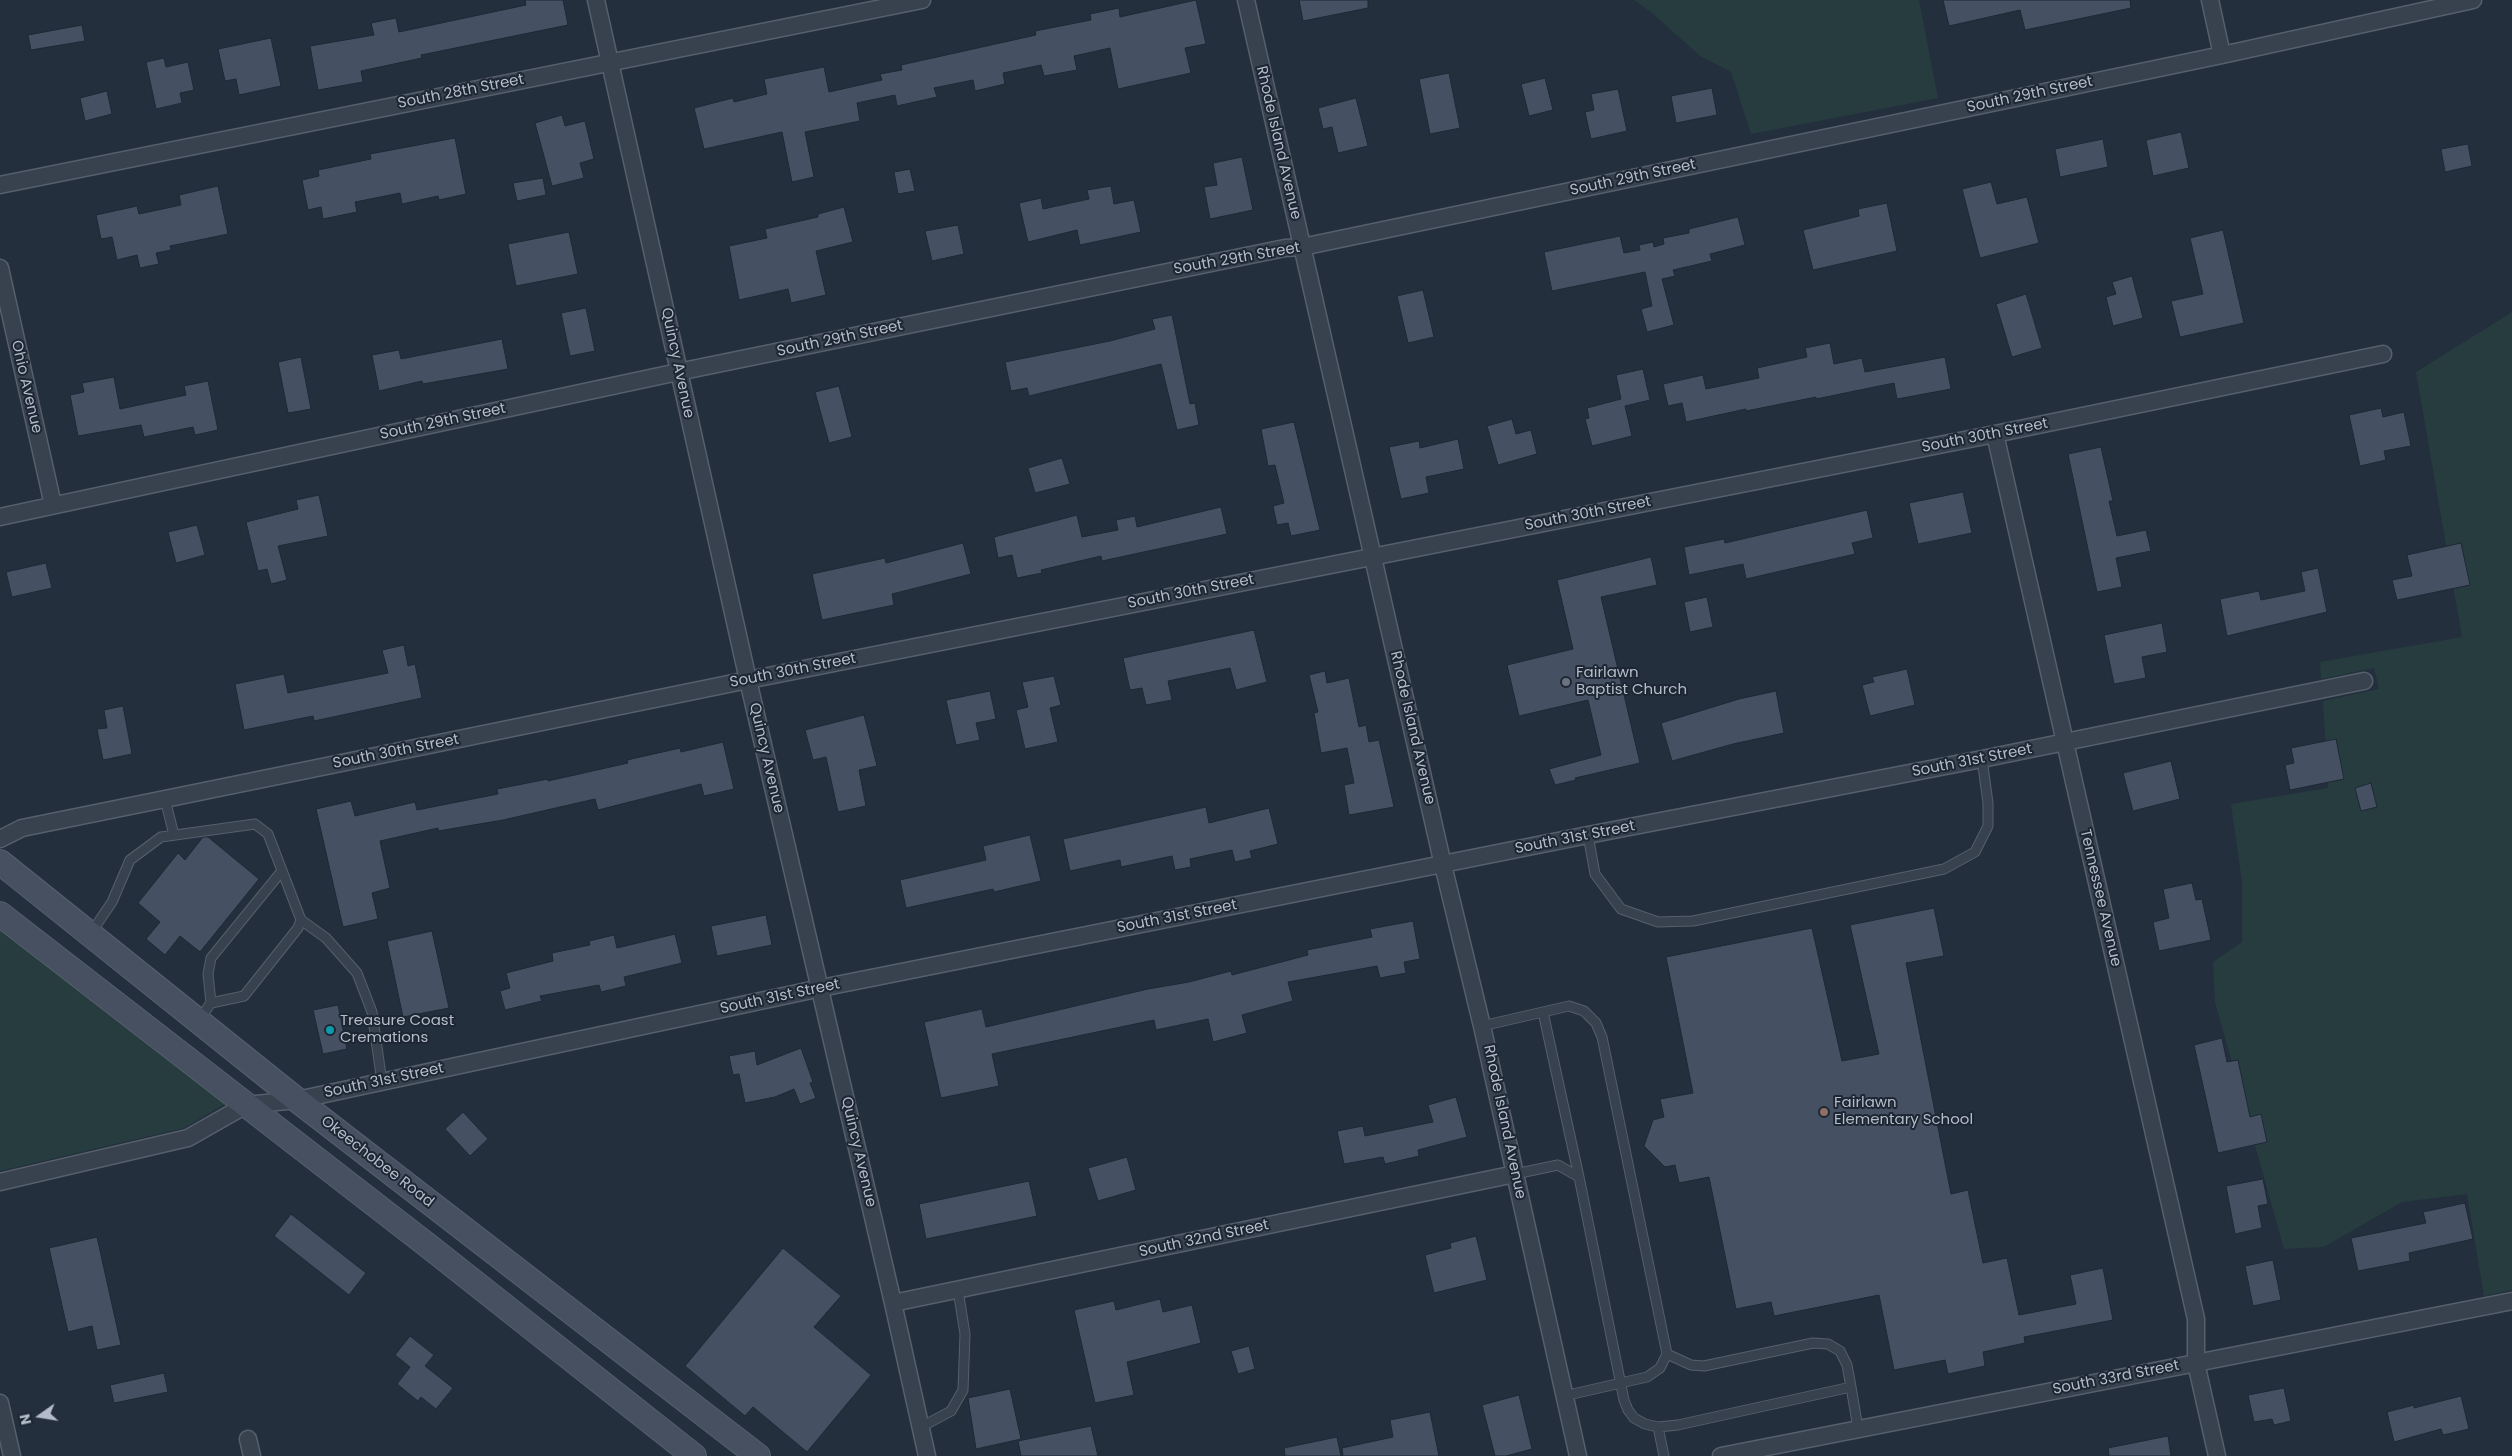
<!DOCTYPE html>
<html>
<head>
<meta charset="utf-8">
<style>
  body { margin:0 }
  #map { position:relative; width:2512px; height:1456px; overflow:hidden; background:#242f3e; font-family:Poppins,sans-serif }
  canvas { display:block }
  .north { position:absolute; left:15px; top:1391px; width:50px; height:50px; -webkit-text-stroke:4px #1d2633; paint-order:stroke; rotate:257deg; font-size:14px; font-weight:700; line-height:20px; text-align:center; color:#b4bcc9 }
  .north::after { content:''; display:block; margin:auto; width:18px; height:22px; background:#b4bcc9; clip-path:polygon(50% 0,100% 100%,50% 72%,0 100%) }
</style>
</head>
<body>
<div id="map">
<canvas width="2512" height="1456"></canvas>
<div class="north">N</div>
</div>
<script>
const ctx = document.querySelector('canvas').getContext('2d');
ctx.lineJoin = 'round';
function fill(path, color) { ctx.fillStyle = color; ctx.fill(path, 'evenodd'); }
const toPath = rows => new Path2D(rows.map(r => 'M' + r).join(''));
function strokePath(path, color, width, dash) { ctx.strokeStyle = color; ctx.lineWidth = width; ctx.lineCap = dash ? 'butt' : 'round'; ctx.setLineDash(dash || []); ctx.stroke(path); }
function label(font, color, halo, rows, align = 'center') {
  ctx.font = font + ' Poppins,sans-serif'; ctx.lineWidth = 4; ctx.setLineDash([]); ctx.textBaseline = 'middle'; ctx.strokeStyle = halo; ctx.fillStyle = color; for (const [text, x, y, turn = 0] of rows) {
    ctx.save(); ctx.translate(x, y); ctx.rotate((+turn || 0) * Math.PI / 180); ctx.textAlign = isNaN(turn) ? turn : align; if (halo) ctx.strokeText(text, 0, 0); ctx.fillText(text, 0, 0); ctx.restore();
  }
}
const green = toPath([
  [1634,0,1919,0,1938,98,1751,134,1731,72,1700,56,1651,12],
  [2512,312,2512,1290,2484,1296,2467,1194,2402,1202,2324,1247,2284,1249,2215,1002,2213,962,2242,942,2242,882,2231,804,2328,788,2323,701,2379,689,2374,668,2321,679,2320,662,2462,637,2416,372],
  [0,929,225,1104,184,1128,0,1171]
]);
const building = toPath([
  [525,0,563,0,568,25,421,55,422,58,361,71,363,82,318,90,310,46,374,35,371,23,396,18,399,32,526,5,525,0],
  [1196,0,1206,44,1185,48,1191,73,1118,89,1110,48,1074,56,1077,70,1044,76,1041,65,1003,73,1005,84,975,91,973,80,934,88,937,97,897,106,895,95,857,103,860,121,805,132,814,177,792,182,782,132,704,149,694,108,733,98,734,102,767,94,764,79,824,67,829,92,882,80,880,74,902,70,901,65,1036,35,1035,31,1091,20,1090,14,1119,8,1120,17,1196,0],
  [1299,0,1368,0,1368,8,1303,21,1299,0],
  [1943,0,2130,0,2131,8,2025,30,2020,10,1949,26,1943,0],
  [82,25,85,41,31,50,28,35,82,25],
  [271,38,281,86,239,95,236,79,225,81,218,49,271,38],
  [164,58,166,67,188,62,194,90,180,93,182,103,156,109,146,62,164,58],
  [1449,73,1460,128,1430,134,1419,79,1449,73],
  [1545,78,1553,110,1529,116,1521,84,1545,78],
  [1712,88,1717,115,1676,123,1671,96,1712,88],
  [1618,89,1627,131,1591,139,1585,112,1594,110,1591,94,1618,89],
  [107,91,112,114,85,121,80,98,107,91],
  [1356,98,1368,146,1338,153,1332,127,1323,129,1318,108,1356,98],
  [562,115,565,126,585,121,594,159,580,163,584,178,552,186,535,123,562,115],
  [2181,132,2189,168,2153,176,2146,140,2181,132],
  [455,138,466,194,439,200,438,196,402,204,400,193,355,202,357,212,323,219,321,207,308,210,302,180,319,176,318,170,371,159,370,154,455,138],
  [2103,139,2108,167,2060,177,2055,149,2103,139],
  [2468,144,2472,166,2445,172,2441,149,2468,144],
  [1242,157,1253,210,1210,219,1204,187,1217,185,1213,163,1242,157],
  [910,169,915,191,898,194,894,172,910,169],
  [543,178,546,195,517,201,513,183,543,178],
  [1991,182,1997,204,2027,197,2039,243,1980,258,1962,189,1991,182],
  [218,186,228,234,170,246,171,250,156,253,159,264,140,268,137,255,117,260,112,237,101,239,96,215,137,206,139,214,181,205,179,195,218,186],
  [1111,186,1114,204,1134,200,1141,232,1080,245,1077,230,1028,242,1019,203,1041,198,1043,209,1089,199,1087,190,1111,186],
  [1887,203,1897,251,1813,270,1803,230,1859,216,1858,209,1887,203],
  [844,207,853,242,816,251,826,295,791,303,788,289,739,300,729,246,767,238,765,229,818,217,818,214,844,207],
  [1738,217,1745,245,1710,254,1712,261,1673,270,1675,276,1662,279,1674,325,1647,332,1641,309,1652,306,1645,272,1552,291,1544,252,1620,236,1624,253,1640,250,1639,245,1653,242,1654,247,1664,244,1663,238,1689,233,1689,229,1738,217],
  [958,225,964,254,932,261,925,231,958,225],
  [2223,230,2244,323,2180,337,2171,301,2203,294,2190,238,2223,230],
  [569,232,578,274,516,286,508,244,569,232],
  [2132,276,2143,318,2113,326,2106,297,2116,294,2112,282,2132,276],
  [1423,290,1434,337,1408,343,1397,296,1423,290],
  [2026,294,2042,348,2012,357,1996,304,2026,294],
  [586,308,595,351,570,356,561,313,586,308],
  [1172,315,1190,404,1195,403,1199,425,1177,430,1161,364,1029,396,1027,388,1011,391,1005,362,1110,341,1155,329,1152,319,1172,315],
  [502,339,508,369,423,384,422,381,379,391,372,355,399,350,401,359,502,339],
  [1830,343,1834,364,1862,358,1865,372,1945,357,1951,389,1897,399,1894,383,1816,399,1816,397,1746,411,1746,409,1686,422,1682,403,1668,406,1663,384,1703,375,1706,389,1759,378,1757,368,1807,357,1805,348,1830,343],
  [301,357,311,409,288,413,278,362,301,357],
  [1643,369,1650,400,1625,406,1632,436,1592,446,1585,419,1589,418,1587,408,1621,399,1616,375,1643,369],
  [114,377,120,409,186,395,184,386,208,381,218,430,195,435,193,427,144,437,141,425,78,436,70,395,84,392,82,383,114,377],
  [839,386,852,437,829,443,815,392,839,386],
  [2381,408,2383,417,2404,412,2411,446,2384,451,2386,460,2360,466,2349,415,2381,408],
  [1512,419,1516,434,1531,430,1537,454,1498,465,1487,426,1512,419],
  [1294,422,1320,530,1291,536,1288,523,1277,525,1273,506,1284,503,1275,465,1268,466,1261,429,1294,422],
  [1458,439,1464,469,1426,477,1429,493,1401,499,1389,447,1419,441,1420,448,1458,439],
  [2101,447,2113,501,2109,501,2117,536,2146,530,2151,551,2116,558,2122,587,2097,592,2068,454,2101,447],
  [1062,458,1070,484,1035,493,1028,468,1062,458],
  [1963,492,1972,533,1918,544,1909,503,1963,492],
  [319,495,328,536,278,546,287,580,271,584,267,569,258,571,246,522,298,509,296,500,319,495],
  [1221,507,1227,534,1102,561,1101,556,1041,570,1042,573,1017,578,1012,555,998,558,994,537,1077,515,1082,537,1118,530,1116,520,1135,516,1137,527,1221,507],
  [1867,510,1873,538,1852,543,1855,554,1746,579,1743,564,1689,575,1684,547,1724,539,1725,543,1867,510],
  [197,525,205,555,176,563,168,532,197,525],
  [963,543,971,574,892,594,894,605,822,620,812,574,885,558,886,563,963,543],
  [2461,543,2470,585,2397,600,2392,580,2412,576,2407,555,2461,543],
  [1651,557,1657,585,1601,597,1640,763,1575,778,1576,780,1555,785,1549,769,1601,755,1588,700,1519,716,1507,665,1573,649,1557,580,1651,557],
  [46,563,52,588,12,597,6,572,46,563],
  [2318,568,2327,612,2227,636,2220,599,2259,591,2261,600,2305,591,2301,572,2318,568],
  [1707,597,1713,627,1690,632,1684,602,1707,597],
  [2162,623,2167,652,2142,657,2146,678,2114,684,2104,635,2162,623],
  [1254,630,1267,682,1236,690,1230,668,1168,681,1172,700,1146,705,1142,688,1130,690,1123,658,1254,630],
  [404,645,408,666,415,664,422,698,314,721,313,716,244,730,235,684,284,674,288,693,388,673,382,650,404,645],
  [1907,669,1915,705,1870,716,1862,685,1874,682,1872,677,1907,669],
  [1325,671,1327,683,1349,678,1359,727,1366,725,1369,742,1379,740,1394,807,1349,815,1344,785,1354,783,1347,748,1321,753,1314,713,1318,712,1309,675,1325,671],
  [1054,676,1061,705,1050,708,1058,742,1025,749,1016,710,1028,707,1022,682,1054,676],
  [990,691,996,719,976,723,980,740,956,745,946,700,990,691],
  [1776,691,1784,733,1733,744,1672,761,1661,723,1739,699,1776,691],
  [123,706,132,754,103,760,97,729,107,728,104,710,123,706],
  [864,715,877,766,859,770,866,806,838,812,826,757,813,760,805,730,864,715],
  [2336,739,2344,779,2290,790,2285,765,2294,763,2291,748,2336,739],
  [723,742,734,789,704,796,701,784,598,810,595,799,503,820,438,831,438,828,380,841,390,888,372,893,378,919,343,927,316,809,351,801,355,816,415,802,417,810,498,794,497,789,548,779,548,781,628,763,627,760,680,748,681,752,723,742],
  [2171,761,2180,799,2133,811,2123,773,2171,761],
  [2371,783,2377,807,2361,811,2355,788,2371,783],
  [1206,807,1209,823,1269,808,1278,844,1250,851,1252,858,1235,862,1232,850,1190,859,1191,867,1175,870,1172,856,1121,867,1120,860,1070,871,1063,839,1206,807],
  [1030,835,1041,881,994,892,993,889,906,908,900,880,986,860,983,846,1030,835],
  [203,837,208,837,259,879,200,952,180,936,165,955,146,939,160,922,138,903,178,853,185,860,203,837],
  [2192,883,2196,900,2202,899,2211,940,2159,951,2153,922,2169,918,2163,889,2192,883],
  [1934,908,1944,956,1906,963,1951,1194,1968,1190,1983,1263,2007,1258,2019,1315,2076,1304,2070,1275,2103,1268,2113,1320,2024,1337,2025,1343,1983,1352,1985,1366,1948,1374,1945,1360,1894,1370,1879,1295,1774,1316,1771,1302,1736,1309,1709,1177,1679,1183,1675,1165,1665,1167,1644,1146,1653,1120,1664,1117,1660,1099,1693,1093,1666,957,1812,928,1842,1061,1879,1054,1850,925,1934,908],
  [766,915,772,945,717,956,711,926,766,915],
  [1413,921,1420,959,1404,962,1406,973,1380,978,1377,966,1288,982,1293,1001,1242,1015,1247,1033,1213,1042,1208,1019,1156,1030,1154,1020,992,1054,999,1086,941,1098,924,1022,982,1009,986,1027,1148,989,1189,982,1231,971,1232,975,1308,955,1307,950,1372,937,1370,929,1413,921],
  [432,931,449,1008,403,1017,387,941,432,931],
  [675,934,682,963,624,977,626,986,601,992,599,985,540,996,542,1001,505,1010,500,991,510,988,506,973,553,961,552,953,590,945,589,941,614,935,617,948,675,934],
  [338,1005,347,1049,323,1054,313,1010,338,1005],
  [2222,1038,2227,1062,2238,1060,2250,1117,2261,1114,2267,1142,2218,1153,2194,1045,2222,1038],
  [801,1048,813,1082,810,1083,816,1098,800,1104,794,1089,775,1097,745,1103,739,1074,733,1075,729,1056,755,1051,757,1065,801,1048],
  [1456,1097,1467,1137,1418,1150,1419,1156,1385,1164,1383,1157,1344,1164,1337,1131,1363,1126,1365,1136,1433,1122,1428,1105,1456,1097],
  [463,1112,488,1139,470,1156,445,1129,463,1112],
  [1127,1157,1136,1190,1098,1201,1088,1168,1127,1157],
  [2263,1179,2268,1204,2258,1206,2262,1228,2235,1234,2226,1186,2263,1179],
  [1029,1181,1037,1216,926,1239,919,1204,1029,1181],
  [2465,1203,2473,1239,2409,1253,2410,1261,2358,1271,2351,1238,2426,1223,2423,1212,2465,1203],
  [291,1214,366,1273,349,1295,274,1236,291,1214],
  [1476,1236,1487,1280,1434,1293,1425,1255,1451,1248,1450,1243,1476,1236],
  [97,1237,121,1345,97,1350,92,1326,68,1332,49,1248,97,1237],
  [783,1248,841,1296,814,1327,871,1375,807,1452,753,1407,745,1416,685,1366,783,1248],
  [2273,1260,2281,1300,2253,1306,2245,1266,2273,1260],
  [1160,1299,1163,1312,1192,1305,1201,1343,1127,1362,1134,1395,1095,1403,1074,1310,1114,1301,1116,1310,1160,1299],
  [410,1336,434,1355,425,1366,453,1388,436,1409,421,1397,418,1401,397,1384,410,1367,395,1355,410,1336],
  [1249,1346,1255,1369,1238,1374,1231,1351,1249,1346],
  [164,1373,168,1392,114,1403,110,1385,164,1373],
  [2284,1388,2291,1421,2274,1425,2272,1419,2254,1422,2248,1395,2284,1388],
  [1010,1389,1021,1439,976,1449,968,1398,1010,1389],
  [1519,1395,1532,1449,1506,1456,1495,1456,1482,1405,1519,1395],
  [2461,1396,2469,1429,2443,1435,2441,1429,2394,1442,2387,1412,2414,1405,2414,1408,2461,1396],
  [1430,1412,1439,1456,1343,1456,1342,1448,1393,1437,1390,1420,1430,1412],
  [1091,1426,1098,1456,1021,1456,1018,1441,1091,1426],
  [2168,1436,2171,1456,2109,1456,2108,1448,2168,1436],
  [1337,1437,1341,1456,1285,1456,1284,1448,1337,1437]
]);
const service = toPath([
  [165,799,174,835],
  [1588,835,1595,874,1621,909,1658,922,1693,921,1944,869,1975,852,1988,826,1988,803,1982,759],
  [91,933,112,902,130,860,161,837,255,824,268,834,301,920,326,938,357,973,372,1012,382,1082],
  [211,1003,244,996,298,928,301,920],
  [1543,1012,1579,1177],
  [198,1021,211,1003,208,974,211,958,281,872],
  [1482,1026,1569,1006,1584,1011,1596,1023,1602,1037,1667,1354,1660,1368,1647,1377,1564,1396],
  [1515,1174,1558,1165,1579,1177,1624,1400,1628,1410,1634,1418,1645,1424,1658,1427,1678,1425,1851,1387,1847,1365,1840,1351,1828,1344,1813,1343,1704,1366,1691,1365,1667,1354],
  [1851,1387,1858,1428],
  [921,1427,951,1411,963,1390,965,1334,958,1290],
  [1658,1427,1664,1456]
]);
const minor = toPath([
  [596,0,748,680,893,1303,927,1456],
  [1246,0,1443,865,1482,1026,1578,1456],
  [2210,0,2222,55],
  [0,185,922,0],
  [0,268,53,505],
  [1995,434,2196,1319,2196,1363,2217,1456],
  [0,517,678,372,1285,248,1302,247,2222,55,2473,0],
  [0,839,22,828,165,799,748,680,1995,434,2383,354],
  [0,1182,188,1138,246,1105,297,1100,821,988,1588,835,1982,759,2364,681],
  [893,1303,1515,1174],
  [0,1403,12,1456],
  [248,1439,252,1456],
  [1721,1456,2512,1301]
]);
const secondary = toPath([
  [0,862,297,1100,758,1456],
  [0,914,431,1248,694,1456]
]);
const markers = [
  [1566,682,5,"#6b7280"],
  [330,1030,5,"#0f9aa8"],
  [1824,1112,5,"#8d6e63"]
];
const streetNames = [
  ["South 28th Street",461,92,-11],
  ["South 29th Street",2030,95,-12],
  ["Rhode Island Avenue",1278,143,77],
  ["South 29th Street",1633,178,-12],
  ["South 29th Street",1237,259,-10],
  ["South 29th Street",840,339,-12],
  ["Quincy Avenue",677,363,78],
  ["Ohio Avenue",26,387,77],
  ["South 29th Street",443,422,-12],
  ["South 30th Street",1985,436,-11],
  ["South 30th Street",1588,514,-11],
  ["South 30th Street",1191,592,-11],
  ["South 30th Street",793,671,-11],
  ["Rhode Island Avenue",1412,728,77],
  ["South 30th Street",396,752,-11],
  ["Quincy Avenue",766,758,77],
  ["South 31st Street",1972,761,-11],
  ["South 31st Street",1575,838,-11],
  ["Tennessee Avenue",2100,898,77],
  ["South 31st Street",1177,917,-11],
  ["South 31st Street",780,997,-12],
  ["South 31st Street",384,1081,-12],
  ["Rhode Island Avenue",1504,1122,78],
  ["Quincy Avenue",858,1152,77],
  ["Okeechobee Road",377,1162,38],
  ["South 32nd Street",1204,1239,-12],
  ["South 33rd Street",2116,1378,-11]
];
const poiNames = [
  ["Fairlawn",1576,673],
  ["Baptist Church",1576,690],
  ["Treasure Coast",340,1021],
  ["Cremations",340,1038],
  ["Fairlawn",1834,1103],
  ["Elementary School",1834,1120]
];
fill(green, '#263c3f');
fill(building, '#455162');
strokePath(building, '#1f2835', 1);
strokePath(service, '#565f6c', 11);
strokePath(minor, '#565f6c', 19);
strokePath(secondary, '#565f6c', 26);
strokePath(service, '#38414e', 9);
strokePath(minor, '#38414e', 16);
strokePath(secondary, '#465061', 24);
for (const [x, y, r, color] of markers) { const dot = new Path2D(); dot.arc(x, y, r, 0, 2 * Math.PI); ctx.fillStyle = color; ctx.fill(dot); strokePath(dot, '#1d2633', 2); }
label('15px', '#b4bcc9', '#1d2633', streetNames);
label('15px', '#b4bcc9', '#1d2633', poiNames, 'left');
</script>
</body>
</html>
